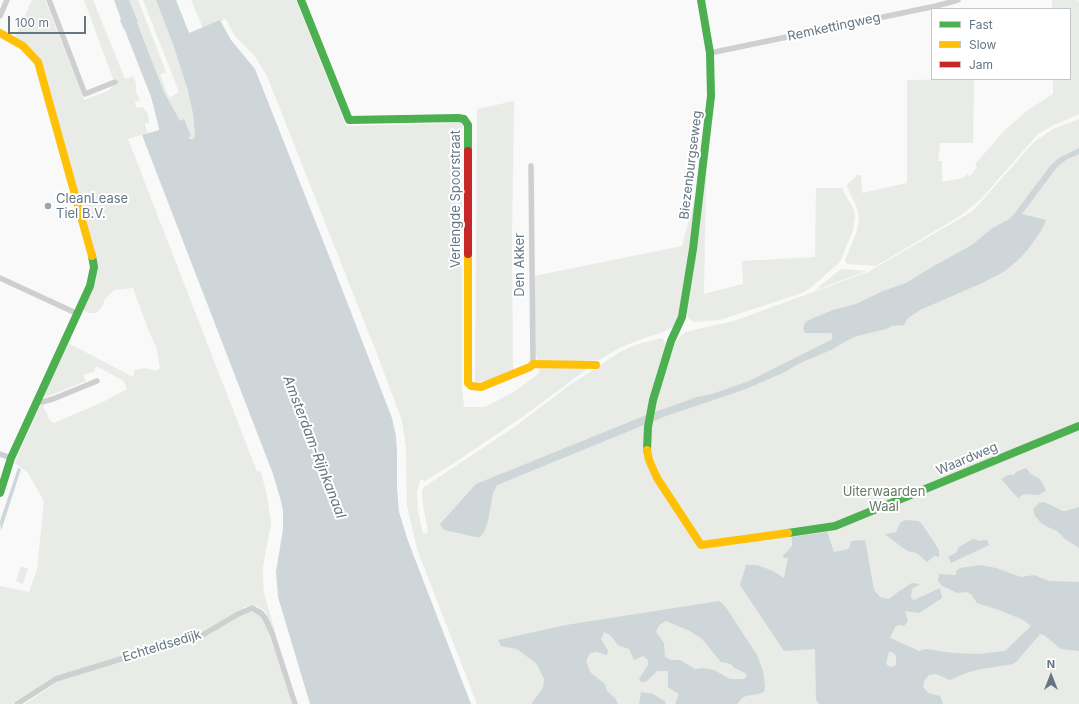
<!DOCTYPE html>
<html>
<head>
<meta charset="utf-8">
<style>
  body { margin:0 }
  #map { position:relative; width:1079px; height:704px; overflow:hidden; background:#f9f9f9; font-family:Inter,sans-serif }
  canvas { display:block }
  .legend { position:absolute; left:931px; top:8px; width:140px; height:72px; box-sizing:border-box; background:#fff; border:1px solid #c1c8cd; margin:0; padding:5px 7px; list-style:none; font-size:12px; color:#657683 }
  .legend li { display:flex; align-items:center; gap:8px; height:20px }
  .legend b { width:20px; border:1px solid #c1c8cd }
  .north { position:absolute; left:1031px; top:656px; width:40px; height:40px; -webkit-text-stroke:3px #fff; paint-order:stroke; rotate:0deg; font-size:11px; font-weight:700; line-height:16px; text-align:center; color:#657683 }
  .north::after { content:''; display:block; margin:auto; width:14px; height:18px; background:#657683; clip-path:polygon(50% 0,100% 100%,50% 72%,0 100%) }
  .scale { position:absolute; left:8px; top:16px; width:78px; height:18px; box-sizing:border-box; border:2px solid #657683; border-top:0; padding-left:5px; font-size:12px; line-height:14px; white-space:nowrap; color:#657683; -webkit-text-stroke:3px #fff; paint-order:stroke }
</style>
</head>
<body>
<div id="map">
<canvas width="1079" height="704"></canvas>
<ul class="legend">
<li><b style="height:5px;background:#4caf50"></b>Fast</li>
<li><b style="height:5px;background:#ffc107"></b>Slow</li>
<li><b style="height:5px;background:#c62828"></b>Jam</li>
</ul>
<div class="north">N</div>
<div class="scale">100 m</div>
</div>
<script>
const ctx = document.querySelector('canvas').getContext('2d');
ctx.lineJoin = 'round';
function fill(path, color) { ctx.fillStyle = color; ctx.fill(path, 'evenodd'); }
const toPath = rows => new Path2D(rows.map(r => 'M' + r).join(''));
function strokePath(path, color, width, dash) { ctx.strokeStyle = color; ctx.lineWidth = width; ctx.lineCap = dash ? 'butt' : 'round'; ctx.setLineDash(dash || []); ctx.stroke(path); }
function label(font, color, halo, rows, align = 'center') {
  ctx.font = font + ' Inter,sans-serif'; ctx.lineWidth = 4; ctx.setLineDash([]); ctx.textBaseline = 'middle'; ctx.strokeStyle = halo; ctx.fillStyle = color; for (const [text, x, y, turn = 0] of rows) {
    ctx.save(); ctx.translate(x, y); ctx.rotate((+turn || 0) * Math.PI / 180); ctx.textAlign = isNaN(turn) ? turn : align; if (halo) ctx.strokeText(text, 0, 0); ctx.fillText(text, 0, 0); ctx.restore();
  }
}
const green = toPath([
  [32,0,45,0,84,100,108,91,115,84,84,0,93,0,125,79,133,76,136,83,136,92,140,100,135,102,136,108,143,107,148,114,149,123,146,123,145,125,148,133,128,139,256,469,257,471,261,472,267,496,271,523,263,566,263,581,264,593,276,635,265,611,257,606,252,605,245,607,198,635,184,639,145,648,55,677,12,704,0,704,0,586,29,592,37,570,44,501,28,473,15,463,16,460,41,404,43,405,50,421,54,423,103,402,127,389,124,381,96,366,94,372,83,375,86,381,46,397,44,396,68,343,133,377,135,370,145,368,156,371,160,368,157,349,148,329,133,288,114,290,105,299,102,307,96,313,88,313,83,310,96,275,36,54,27,44,15,37],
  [129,0,138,0,165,69,166,72,160,75,169,97,173,96,179,92,143,0,156,0,174,47,188,91,193,114,195,136,193,139,189,138,189,137,191,136,182,121,180,122,164,92],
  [191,0,296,0,346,126,462,123,462,388,464,407,485,407,514,392,539,373,539,366,591,366,524,416,451,465,425,481,424,482,423,479,420,480,417,493,418,511,423,534,428,532,423,505,422,490,424,487,513,428,567,387,620,352,635,345,662,338,666,344,666,355,671,355,675,342,685,332,734,321,868,272,973,211,1034,142,1053,129,1079,119,1079,704,477,704,417,549,407,506,406,448,402,421,377,354,267,76,254,55,234,35,226,19,203,28],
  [1052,0,1076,0,1079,1,1079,114,1052,126,1037,135,981,199,960,216,876,266,847,264,845,260,856,234,859,219,857,208,848,189,847,185,857,175,861,175,862,193,907,183,907,80,974,79,973,143,940,143,938,161,942,161,942,182,963,178,967,174,970,176,977,167,975,164,1005,130,1028,110,1053,94,1053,79,1070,79,1070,9,1052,9],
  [514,101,512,239,513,372,487,381,475,382,477,109],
  [706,178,704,294,743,284,742,261,815,257,816,188,842,188,846,196,854,209,855,217,853,230,840,262,808,290,799,294,720,320,694,322,688,318,687,311,700,208],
  [696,193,682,311,674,326,663,332,647,337,619,348,599,360,543,362,538,360,535,353,534,276,682,246],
  [841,269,867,271,816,290,821,285],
  [21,566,28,569,23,584,16,581],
  [247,611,257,612,265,621,292,704,25,704,57,682,141,654,183,643]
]);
const water = toPath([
  [114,0,129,0,138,22,137,22,164,92,180,121,184,119,191,136,189,137,190,139,193,139,195,136,193,114,188,91,174,47,156,0,176,0,189,33,220,20,231,40,255,69,335,271,392,418,396,436,397,452,397,487,399,512,408,541,471,704,310,704,278,597,276,572,283,529,283,511,281,501,273,474,142,135,159,130,159,128,151,97,124,28,123,28,120,20,121,19],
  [1079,148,1079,154,1066,160,1057,167,1022,214,1046,220,1041,231,1029,248,1018,260,1005,271,982,283,920,310,907,319,904,325,891,326,886,329,857,336,848,340,831,350,798,364,785,372,746,389,666,416,497,485,493,493,488,521,484,532,480,537,476,537,444,530,440,524,476,484,644,416,697,397,712,394,749,381,831,340,833,336,831,333,805,333,803,329,804,325,807,321,816,317,833,310,856,304,883,291,906,283,932,267,972,245,991,229,1011,218,1051,165,1059,158],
  [18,468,21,469,1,531,0,521],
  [1026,468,1031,474,1040,479,1046,490,1039,495,1024,494,1018,498,1001,479,1008,475,1014,475,1016,472],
  [1044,502,1055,507,1062,511,1066,511,1079,507,1079,548,1065,539,1057,531,1050,528,1041,523,1035,516,1033,509,1039,503],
  [905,520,918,521,922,524,939,550,939,557,934,556,927,562,917,553,908,551,903,548,885,534,896,532,900,523],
  [827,532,834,552,848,549,850,546,851,541,865,540,874,590,880,597,889,599,898,592,912,583,920,584,912,589,911,597,914,600,940,588,942,598,919,613,905,611,908,621,904,626,898,625,895,627,890,638,919,651,926,649,953,653,979,654,1005,651,1031,626,1023,620,1002,611,977,603,971,594,967,592,957,593,941,585,938,581,939,574,956,575,956,571,960,568,981,565,996,568,1021,577,1034,575,1049,581,1079,582,1079,651,1061,649,1044,635,1040,634,1017,661,1013,664,981,669,966,673,950,680,936,674,929,675,924,681,923,687,928,693,940,696,943,704,819,704,816,700,815,649,784,651,740,585,746,565,757,565,773,571,784,578,788,558,783,558,783,556,792,546,792,537],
  [889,652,892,652,896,656,896,665,892,667,888,666,886,663],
  [973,539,980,541,987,540,989,545,951,563,948,557,957,552,958,548,961,546],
  [719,601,722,603,727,609,757,655,763,671,765,686,764,692,758,694,746,696,742,698,737,704,675,704,679,694,668,687,668,671,657,671,646,682,641,682,639,679,648,665,648,660,643,656,634,660,629,649,618,645,610,635,604,632,601,639,608,651,607,655,597,652,590,653,586,661,590,672,605,684,607,691,615,698,618,704,531,704,543,688,544,679,537,664,517,649,501,646,498,640,566,625],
  [666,621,690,631,702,639,721,662,731,664,733,667,745,673,747,676,744,679,730,679,714,670,703,668,695,669,680,660,671,660,665,657,664,643,656,632,659,625],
  [641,692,653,694,666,702,665,704,639,704]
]);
const street = toPath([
  [49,0,85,94,115,82],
  [0,16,7,0],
  [710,53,936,6,958,0],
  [531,166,533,364],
  [0,278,78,314],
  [39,401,42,402,53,399,97,381],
  [0,454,11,458],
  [17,704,56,679,156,648,201,636,238,614,252,608,261,613,265,618,272,633,295,704]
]);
const fast = toPath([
  [301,0,349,120,458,118,464,119,468,125,468,151],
  [647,450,648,427,653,400,671,341,682,317,693,249,711,96,710,53,701,0],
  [0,493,11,458,90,286,94,267,92,256],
  [788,533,835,526,1079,426]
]);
const slow = toPath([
  [0,33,23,46,38,62,92,256],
  [468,254,468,383,471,386,481,387,530,367,533,364,596,365],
  [647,450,649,460,657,478,701,545,788,533]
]);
const jam = toPath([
  [468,151,468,254]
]);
const markers = [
  [48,206,4,"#99a4ac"]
];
const streetNames = [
  ["Remkettingweg",834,27,-12],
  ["Biezenburgseweg",691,165,-83],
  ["Verlengde Spoorstraat",456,199,-90],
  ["Den Akker",520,265,-90],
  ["Waardweg",967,459,-23],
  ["Echteldsedijk",162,646,-17]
];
const poiNames = [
  ["CleanLease",56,199],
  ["Tiel B.V.",56,214]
];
const parkNames = [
  ["Uiterwaarden",884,492],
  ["Waal",884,507]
];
const waterNames = [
  ["Amsterdam-Rijnkanaal",314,447,69]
];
fill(green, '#e8ebe6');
fill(water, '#ced6d9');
strokePath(street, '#cecfd0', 5.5);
strokePath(fast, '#4caf50', 8);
strokePath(slow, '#ffc107', 8);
strokePath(jam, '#c62828', 8);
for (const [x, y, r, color] of markers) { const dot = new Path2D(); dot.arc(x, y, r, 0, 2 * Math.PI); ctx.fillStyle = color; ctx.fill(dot); strokePath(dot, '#fff', 1.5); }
label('13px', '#657683', '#fff', streetNames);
label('13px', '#657683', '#fff', poiNames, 'left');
label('13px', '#687a64', '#fff', parkNames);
label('italic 14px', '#60757c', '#fff', waterNames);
</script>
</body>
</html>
